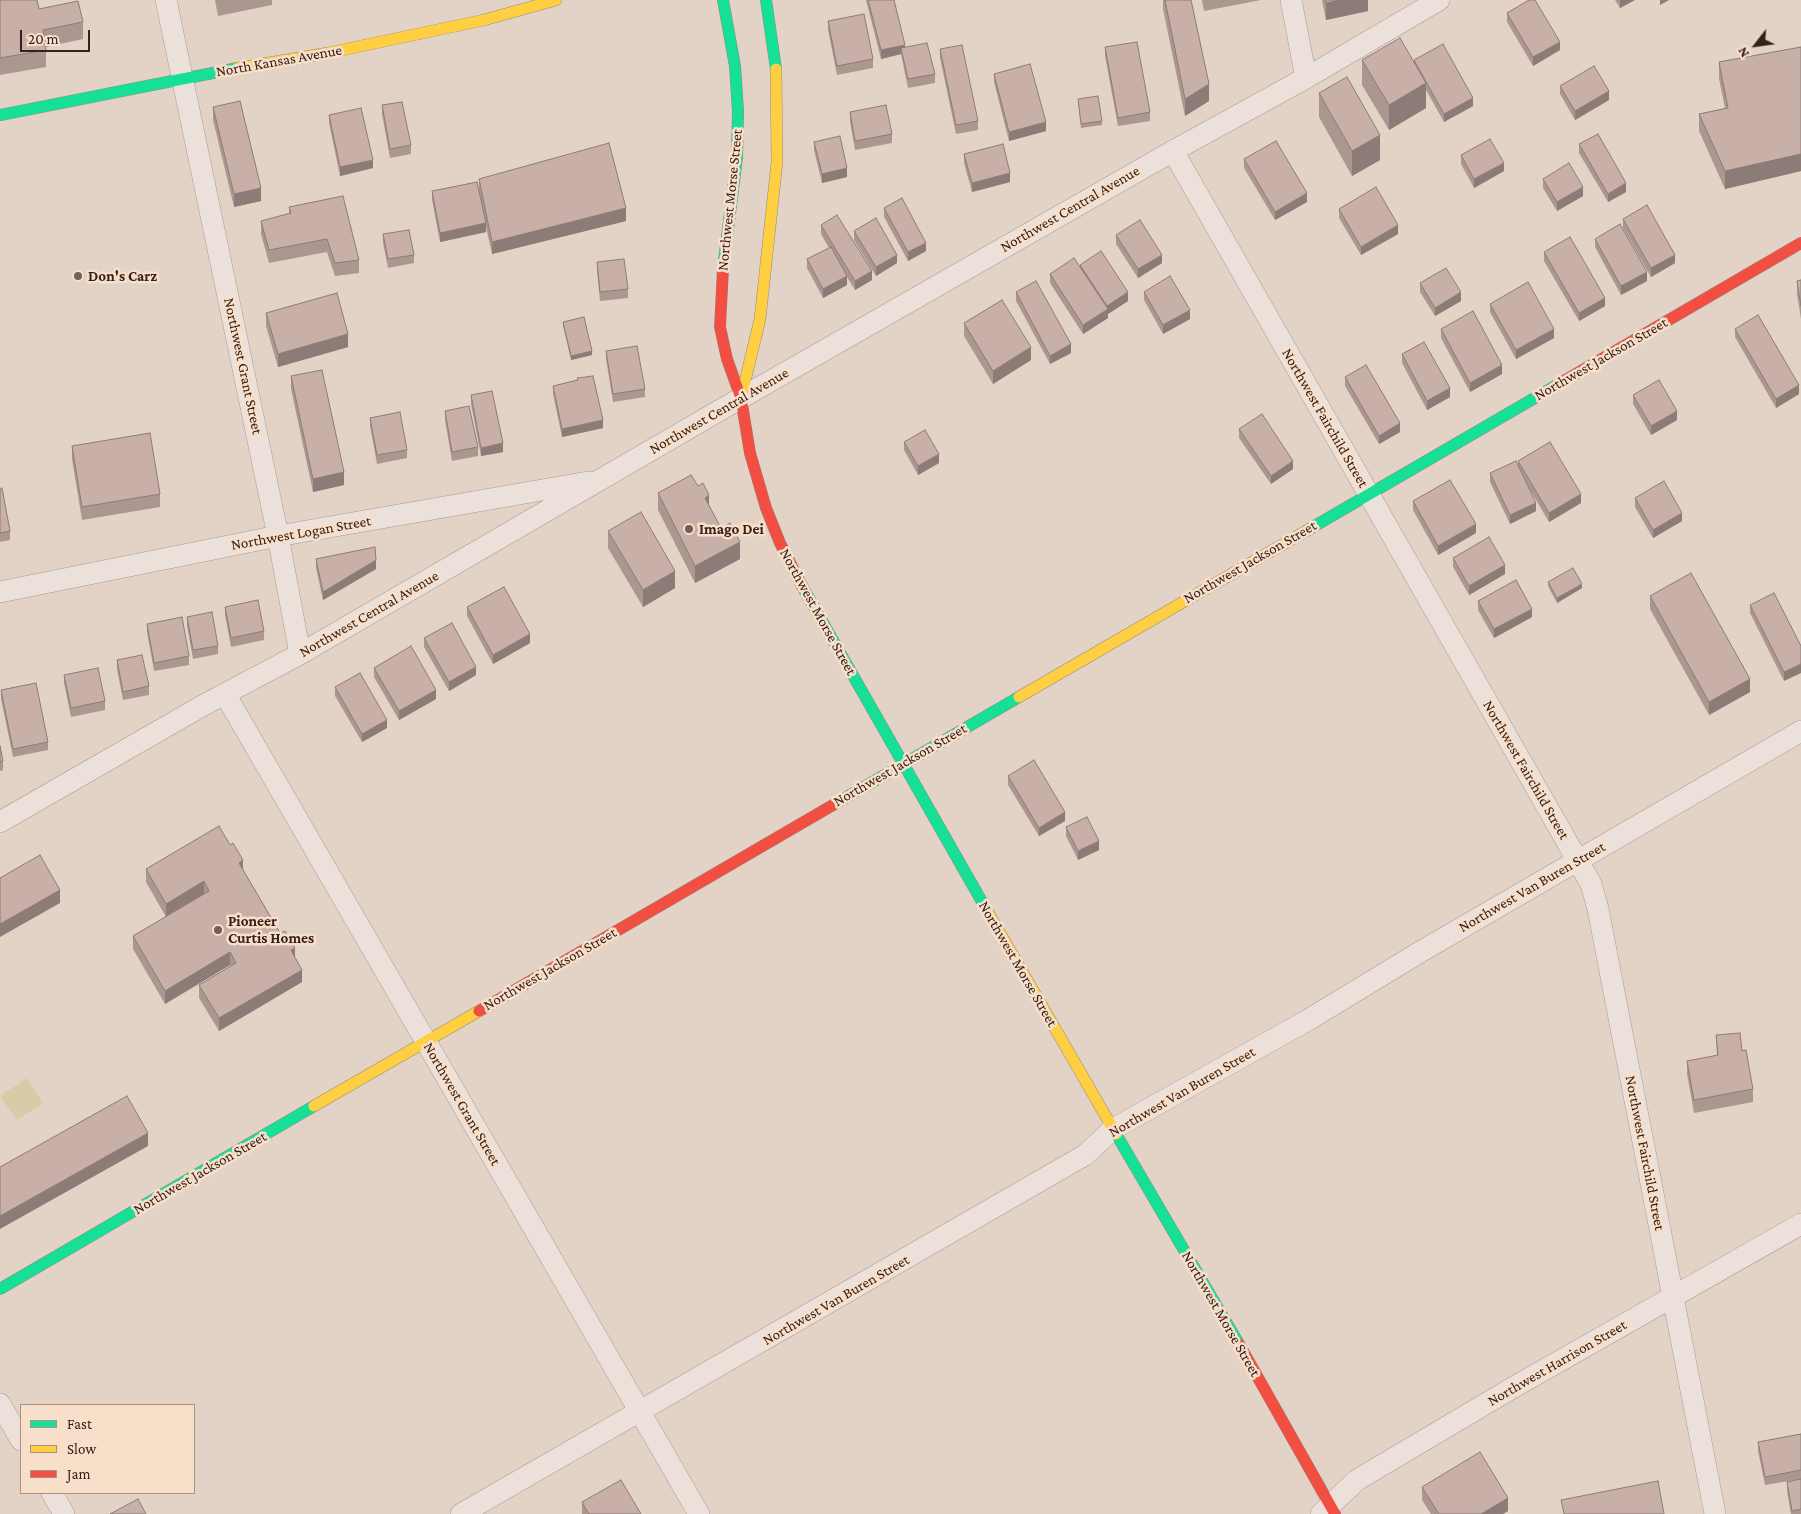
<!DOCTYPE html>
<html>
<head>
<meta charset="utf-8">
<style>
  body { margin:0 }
  #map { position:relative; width:1801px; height:1514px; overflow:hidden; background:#e3d3c7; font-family:"Crimson Pro",serif }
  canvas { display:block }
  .legend { position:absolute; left:20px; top:1404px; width:175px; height:90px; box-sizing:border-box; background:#f7dfca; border:1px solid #aa9384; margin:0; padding:6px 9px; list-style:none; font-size:15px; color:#36201a }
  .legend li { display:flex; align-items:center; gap:10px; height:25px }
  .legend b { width:25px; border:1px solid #aa9384 }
  .north { position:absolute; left:1731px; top:20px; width:50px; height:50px; -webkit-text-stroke:4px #f7dfca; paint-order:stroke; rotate:240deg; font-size:14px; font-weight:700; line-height:20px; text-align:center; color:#36201a }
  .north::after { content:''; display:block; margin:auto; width:18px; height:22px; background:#36201a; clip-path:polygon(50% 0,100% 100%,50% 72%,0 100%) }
  .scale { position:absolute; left:20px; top:30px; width:70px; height:22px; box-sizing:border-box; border:2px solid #36201a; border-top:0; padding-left:6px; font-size:15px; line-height:18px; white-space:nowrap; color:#36201a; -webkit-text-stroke:4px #f7dfca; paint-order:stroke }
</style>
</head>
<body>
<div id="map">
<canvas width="1801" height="1514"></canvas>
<ul class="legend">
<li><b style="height:6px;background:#16e098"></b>Fast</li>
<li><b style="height:6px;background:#ffcf43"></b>Slow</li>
<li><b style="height:6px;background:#f24e42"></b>Jam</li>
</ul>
<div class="north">N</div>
<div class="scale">20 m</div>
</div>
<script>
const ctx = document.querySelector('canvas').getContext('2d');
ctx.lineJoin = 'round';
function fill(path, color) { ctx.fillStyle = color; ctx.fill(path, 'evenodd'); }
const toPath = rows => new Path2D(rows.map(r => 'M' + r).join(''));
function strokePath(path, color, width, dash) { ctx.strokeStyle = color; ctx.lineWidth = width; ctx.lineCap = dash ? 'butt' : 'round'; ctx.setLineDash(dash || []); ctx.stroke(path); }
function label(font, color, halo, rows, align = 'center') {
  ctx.font = font + ' "Crimson Pro",serif'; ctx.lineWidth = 5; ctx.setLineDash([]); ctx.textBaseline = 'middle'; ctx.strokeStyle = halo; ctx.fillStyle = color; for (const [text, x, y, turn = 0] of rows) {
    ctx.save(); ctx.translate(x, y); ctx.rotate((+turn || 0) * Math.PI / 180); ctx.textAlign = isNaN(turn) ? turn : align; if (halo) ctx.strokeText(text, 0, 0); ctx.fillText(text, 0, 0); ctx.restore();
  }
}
const green = toPath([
  [27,1078,43,1103,17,1120,0,1096]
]);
const street = toPath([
  [166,0,278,536,300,654],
  [1291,0,1306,78],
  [1173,151,1591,884,1598,909,1715,1514],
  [0,592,278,536,588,482],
  [225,694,699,1514],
  [0,822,202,706,300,654,741,398,1173,151,1306,78,1439,0],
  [0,1404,21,1440],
  [52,1493,64,1514],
  [461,1514,1085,1155,1113,1129,1308,1020,1420,952,1801,731],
  [1321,1514,1357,1480,1514,1387,1801,1224]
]);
const fast = toPath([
  [723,0,735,66,738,111,737,157,723,269],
  [766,0,776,69],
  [0,115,238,68],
  [1306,531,1557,385],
  [802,586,985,907],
  [833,805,1019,697],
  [1116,1134,1239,1344],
  [0,1289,314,1106]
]);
const slow = toPath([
  [238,68,328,53,484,20,556,0],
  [741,398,760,319,777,162,776,69],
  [1019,697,1306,531],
  [985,907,1116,1134],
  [314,1106,479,1011]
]);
const jam = toPath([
  [723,269,720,327,727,359,741,398,750,453,766,508,780,543,802,586],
  [1557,385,1801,243],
  [479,1011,833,805],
  [1239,1344,1335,1514]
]);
const wall = toPath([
  [0,0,39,9,83,22,83,39,46,47,46,67,0,75],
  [215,0,272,0,272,5,218,16],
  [866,0,894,0,905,48,935,74,935,83,908,88,901,54,881,59],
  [1163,0,1191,0,1209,101,1185,116,1163,9],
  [1202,0,1261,0,1204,11],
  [1322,0,1368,0,1368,11,1326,20],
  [1615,0,1635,0,1620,8],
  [1507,13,1560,50,1533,66,1507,22],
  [828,21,873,59,873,68,837,75,828,30],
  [1105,47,1150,112,1150,121,1118,126,1105,56],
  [1801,47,1801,171,1725,189,1699,131,1699,114,1725,108,1719,79,1719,62],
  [940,49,978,121,978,130,956,134,940,58],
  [1362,60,1414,63,1414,60,1473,106,1444,122,1426,90,1426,108,1389,130,1362,85],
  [994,74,1046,131,1009,141,994,82],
  [1560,86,1609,100,1575,120,1560,94],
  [1319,93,1380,160,1352,176,1319,117],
  [1078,99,1102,121,1102,125,1081,128],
  [382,105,411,145,411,154,390,158,382,114],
  [213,107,261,201,234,207,213,120],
  [850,112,892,134,892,143,855,150,850,121],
  [329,115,373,168,340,176,329,123],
  [814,142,847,177,822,183,814,150],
  [1579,144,1626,192,1608,202,1579,153],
  [964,154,1010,182,972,192,964,163],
  [1461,155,1504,171,1474,188,1461,164],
  [1244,159,1307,202,1275,220,1244,168],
  [479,179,626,221,492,254,486,227,486,232,440,242,432,200,432,191,479,192],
  [1543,179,1583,196,1557,211,1543,188],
  [289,207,359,260,359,273,335,276,327,252,269,263,261,234,261,221,289,214],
  [884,208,926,251,908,261,884,217],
  [1339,209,1398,234,1361,255,1339,218],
  [1623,219,1675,263,1651,277,1623,228],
  [821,225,872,280,855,290,847,277,847,285,823,298,807,268,807,259,829,248,821,234],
  [854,231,897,263,876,276,854,240],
  [383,234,414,255,414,263,388,268,383,243],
  [1116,235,1162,263,1138,278,1116,244],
  [1595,239,1647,281,1621,295,1595,247],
  [1544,252,1605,306,1579,321,1544,261],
  [597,262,628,289,628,298,600,301,597,271],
  [1080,265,1128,301,1108,314,1108,318,1083,334,1050,283,1050,274,1080,267],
  [1801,280,1801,319,1797,294,1797,281],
  [1420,283,1461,301,1435,316,1420,292],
  [1016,292,1071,353,1050,364,1016,301],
  [1144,292,1190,319,1163,334,1144,300],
  [1490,304,1554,338,1516,359,1490,312],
  [266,313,348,347,278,367,266,326],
  [563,322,592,355,571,360,563,326],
  [964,323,1031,360,993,384,964,336],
  [1441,329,1502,374,1470,392,1441,338],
  [1735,329,1799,394,1776,408,1735,337],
  [606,351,645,389,645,397,613,402,606,359],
  [1402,354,1450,397,1427,410,1402,363],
  [291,376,344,485,313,492,291,389],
  [1345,377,1400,432,1379,444,1345,386],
  [577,378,603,428,562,437,553,394,553,386,577,380],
  [471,395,503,452,481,456,471,404],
  [1633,395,1677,420,1651,435,1633,404],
  [445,411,478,447,478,456,452,461,445,420],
  [370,418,407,450,407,458,377,464,370,426],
  [1239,429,1293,469,1271,484,1239,438],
  [904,442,939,463,918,475,904,450],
  [72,446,160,494,160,507,82,520,72,459],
  [1518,461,1581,503,1549,522,1529,488,1536,511,1510,524,1490,482,1490,473,1518,465],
  [0,489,10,531,10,540,0,542],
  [658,493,709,505,721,528,740,559,695,583,658,510],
  [1635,498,1682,521,1653,538,1635,507],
  [1413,501,1476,533,1438,555,1413,510],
  [608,531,675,588,643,607,608,548],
  [1453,558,1505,574,1469,595,1453,567],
  [316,559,376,569,323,600,316,568],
  [1548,582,1582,588,1557,603,1548,586],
  [1650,596,1750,692,1709,715,1650,609],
  [1478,601,1532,617,1494,638,1478,610],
  [1750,605,1801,646,1784,681,1750,613],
  [225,607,264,631,264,640,231,647,225,615],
  [467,607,530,643,493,664,467,616],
  [187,617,218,646,218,654,193,659,187,626],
  [147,624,189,656,189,665,154,671,147,632],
  [424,638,476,675,449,691,424,647],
  [117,660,149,686,149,695,123,700,117,669],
  [374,668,436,699,399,720,374,677],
  [64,675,105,701,105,710,71,717,64,683],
  [335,687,387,728,362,742,335,696],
  [1,690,48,742,48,750,13,757,1,699],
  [0,746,3,761,3,770,0,771],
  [1008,776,1065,821,1039,836,1008,785],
  [1066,827,1099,850,1078,860,1066,836],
  [146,869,243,870,295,958,302,982,219,1031,199,998,199,985,231,966,230,965,165,1004,133,949,133,936,166,917,146,882],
  [1716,1035,1753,1089,1753,1102,1694,1113,1687,1074,1687,1061,1717,1056],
  [1801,1434,1801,1479,1765,1485,1758,1451,1758,1442],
  [1801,1479,1801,1514,1791,1514,1787,1491,1787,1482],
  [1422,1487,1508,1511,1503,1514,1431,1514,1422,1500],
  [582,1502,641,1514,582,1514]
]);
const shadedWall = toPath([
  [1340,0,1368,0,1368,11,1326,20,1326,3],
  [1620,0,1635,0,1620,8],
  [1660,0,1669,0,1660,5],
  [1560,42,1560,50,1533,66,1533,57],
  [905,45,905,53,901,48,901,54,881,59,881,50],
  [1426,83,1426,108,1389,130,1389,105],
  [1209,84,1209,101,1185,116,1185,99],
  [1609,91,1609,100,1575,120,1575,111],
  [1473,98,1473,106,1444,122,1444,114],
  [1046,122,1046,131,1009,141,1009,132],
  [1380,135,1380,160,1352,176,1352,151],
  [1801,154,1801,171,1725,189,1725,171],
  [373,160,373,168,340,176,340,167],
  [1504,163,1504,171,1474,188,1474,179],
  [847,168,847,177,822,183,822,174],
  [1010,173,1010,182,972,192,972,183],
  [1626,183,1626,192,1608,202,1608,194],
  [1583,187,1583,196,1557,211,1557,202],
  [261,188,261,201,234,207,234,194],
  [1307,193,1307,202,1275,220,1275,212],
  [626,208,626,221,492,254,492,242],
  [486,223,486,232,440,242,440,233],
  [1398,225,1398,234,1361,255,1361,247],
  [926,243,926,251,908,261,908,252],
  [897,255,897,263,876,276,876,267],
  [1162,255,1162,263,1138,278,1138,269],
  [1675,255,1675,263,1651,277,1651,268],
  [872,271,872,280,855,290,855,281],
  [1647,272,1647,281,1621,295,1621,286],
  [847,276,847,285,823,298,823,289],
  [1128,292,1128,301,1108,314,1108,318,1083,334,1083,325,1107,310,1107,306],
  [1461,292,1461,301,1435,316,1435,308],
  [1605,298,1605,306,1579,321,1579,313],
  [1190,310,1190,319,1163,334,1163,325],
  [1554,329,1554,338,1516,359,1516,350],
  [348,334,348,347,278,367,278,354],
  [1071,344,1071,353,1050,364,1050,356],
  [1031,347,1031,360,993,384,993,371],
  [592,351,592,355,571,360,571,356],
  [1502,365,1502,374,1470,392,1470,383],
  [1799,385,1799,394,1776,408,1776,399],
  [1450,388,1450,397,1427,410,1427,401],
  [1677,411,1677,420,1651,435,1651,426],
  [603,420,603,428,562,437,562,429],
  [1400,423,1400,432,1379,444,1379,436],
  [503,443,503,452,481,456,481,448],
  [939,454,939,463,918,475,918,466],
  [1293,461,1293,469,1271,484,1271,476],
  [344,472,344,485,313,492,313,479],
  [1581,494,1581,503,1549,522,1549,513],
  [709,495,709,512,705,498],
  [1536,503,1536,511,1510,524,1510,515],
  [1682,513,1682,521,1653,538,1653,530],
  [1476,524,1476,533,1438,555,1438,546],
  [740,542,740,559,695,583,695,566],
  [376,560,376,569,323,600,323,592],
  [1505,565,1505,574,1469,595,1469,586],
  [675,571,675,588,643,607,643,590],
  [1582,584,1582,588,1557,603,1557,598],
  [1532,609,1532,617,1494,638,1494,629],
  [530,634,530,643,493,664,493,655],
  [1801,664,1801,673,1784,681,1784,672],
  [476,667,476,675,449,691,449,682],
  [1750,679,1750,692,1709,715,1709,702],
  [436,690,436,699,399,720,399,711],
  [387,720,387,728,362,742,362,734],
  [1065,812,1065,821,1039,836,1039,828],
  [1099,841,1099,850,1078,860,1078,851],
  [243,860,243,873,239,863],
  [204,881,204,894,166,917,166,904],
  [60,890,60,903,0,937,0,924],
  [295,948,295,961,291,950],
  [230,952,230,965,165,1004,165,991],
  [302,970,302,982,219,1031,219,1018],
  [148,1133,148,1146,0,1229,0,1216],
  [1508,1498,1508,1511,1503,1514,1481,1514]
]);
const building = toPath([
  [0,0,37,0,39,9,78,1,83,22,43,30,46,50,0,58,0,0],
  [868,0,894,0,905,45,881,50,868,0],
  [1165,0,1191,0,1209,84,1185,99,1165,0],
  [1326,0,1340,0,1326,3,1326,0],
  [1529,0,1535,0,1560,42,1533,57,1507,13,1529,0],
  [864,14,873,59,837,66,828,21,864,14],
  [1400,38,1426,83,1389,105,1362,60,1400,38],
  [1137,42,1150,112,1118,118,1105,47,1137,42],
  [927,43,935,74,908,79,901,48,927,43],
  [1443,44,1473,98,1444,114,1414,60,1443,44],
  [962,45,978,121,956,125,940,49,962,45],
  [1801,47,1801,154,1725,171,1699,114,1728,108,1719,62,1801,47],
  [1030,64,1046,122,1009,132,994,74,1030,64],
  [1594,66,1609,91,1575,111,1560,86,1594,66],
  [1347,77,1380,135,1352,151,1319,93,1347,77],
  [1098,96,1102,121,1081,124,1078,99,1098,96],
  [240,101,261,188,234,194,213,107,240,101],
  [402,102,411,145,390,149,382,105,402,102],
  [886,105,892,134,855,141,850,112,886,105],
  [361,108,373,160,340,167,329,115,361,108],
  [1598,134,1626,183,1608,194,1579,144,1598,134],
  [840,136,847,168,822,174,814,142,840,136],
  [1490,139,1504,163,1474,179,1461,155,1490,139],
  [1276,141,1307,193,1275,212,1244,159,1276,141],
  [609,143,626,208,492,242,479,179,609,143],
  [1003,144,1010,173,972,183,964,154,1003,144],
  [1569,163,1583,187,1557,202,1543,179,1569,163],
  [477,182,486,223,440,233,432,191,477,182],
  [1376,187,1398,225,1361,247,1339,209,1376,187],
  [343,196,359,260,335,263,327,239,269,250,261,221,291,213,289,207,343,196],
  [902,198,926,243,908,252,884,208,902,198],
  [1647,205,1675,255,1651,268,1623,219,1647,205],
  [837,215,872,271,855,281,821,225,837,215],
  [876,218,897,255,876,267,854,231,876,218],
  [1140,220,1162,255,1138,269,1116,235,1140,220],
  [1620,224,1647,272,1621,286,1595,239,1620,224],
  [409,230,414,255,388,259,383,234,409,230],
  [1570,237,1605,298,1579,313,1544,252,1570,237],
  [831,247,847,276,823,289,807,259,831,247],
  [1101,251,1128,292,1107,306,1080,265,1101,251],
  [1074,258,1108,309,1083,325,1050,274,1074,258],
  [624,259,628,289,600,292,597,262,624,259],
  [1446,268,1461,292,1435,308,1420,283,1446,268],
  [1170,276,1190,310,1163,325,1144,292,1170,276],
  [1801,280,1801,306,1797,281,1801,280],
  [1036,281,1071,344,1050,356,1016,292,1036,281],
  [1528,282,1554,329,1516,350,1490,304,1528,282],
  [337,293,348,334,278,354,266,313,337,293],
  [1002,300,1031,347,993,371,964,323,1002,300],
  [1473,311,1502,365,1470,383,1441,329,1473,311],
  [1758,315,1799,385,1776,399,1735,329,1758,315],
  [584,317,592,351,571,356,563,322,584,317],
  [1424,342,1450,388,1427,401,1402,354,1424,342],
  [637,346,645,389,613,394,606,351,637,346],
  [1366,365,1400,423,1379,436,1345,377,1366,365],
  [322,370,344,472,313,479,291,376,322,370],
  [593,376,603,420,562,429,553,386,578,380,577,378,593,376],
  [1659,380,1677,411,1651,426,1633,395,1659,380],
  [492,391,503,443,481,448,471,395,492,391],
  [469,406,478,447,452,452,445,411,469,406],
  [400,412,407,450,377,455,370,418,400,412],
  [1262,414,1293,461,1271,476,1239,429,1262,414],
  [925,430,939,454,918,466,904,442,925,430],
  [150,433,160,494,82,507,72,446,150,433],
  [1550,442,1581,494,1549,513,1518,461,1550,442],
  [1516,461,1536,503,1510,515,1490,473,1516,461],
  [691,475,698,486,703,483,709,495,705,498,721,528,730,523,740,542,695,566,658,493,691,475],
  [1450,480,1476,524,1438,546,1413,501,1450,480],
  [1664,481,1682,513,1653,530,1635,498,1664,481],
  [2,488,10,531,0,533,0,489,2,488],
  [641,512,675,571,643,590,608,531,641,512],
  [1489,537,1505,565,1469,586,1453,558,1489,537],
  [375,547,376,560,323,592,316,559,375,547],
  [1573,568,1582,584,1557,598,1548,582,1573,568],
  [1691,573,1750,679,1709,702,1650,596,1691,573],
  [1516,580,1532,609,1494,629,1478,601,1516,580],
  [504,587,530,634,493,655,467,607,504,587],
  [1774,593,1801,646,1801,664,1784,672,1750,605,1774,593],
  [258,600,264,631,231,638,225,607,258,600],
  [212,612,218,646,193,650,187,617,212,612],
  [182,617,189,656,154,663,147,624,182,617],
  [452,623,476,667,449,682,424,638,452,623],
  [411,646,436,690,399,711,374,668,411,646],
  [142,655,149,686,123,692,117,660,142,655],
  [98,668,105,701,71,708,64,675,98,668],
  [360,673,387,720,362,734,335,687,360,673],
  [36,683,48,742,13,749,1,690,36,683],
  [0,746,3,761,0,762,0,746],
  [1034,760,1065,812,1039,828,1008,776,1034,760],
  [1087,817,1099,841,1078,851,1066,827,1087,817],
  [219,826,230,845,233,843,243,860,239,863,280,933,285,931,295,948,291,950,302,970,219,1018,199,985,236,963,230,952,165,991,133,936,209,891,204,881,166,904,146,869,219,826],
  [40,855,60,890,0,924,0,878,40,855],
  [1740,1033,1742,1051,1746,1050,1753,1089,1694,1100,1687,1061,1718,1055,1716,1035,1740,1033],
  [127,1096,148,1133,0,1216,0,1167,127,1096],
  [1801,1434,1801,1470,1765,1477,1758,1442,1801,1434],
  [1480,1452,1508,1498,1481,1514,1439,1514,1422,1487,1480,1452],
  [1801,1479,1801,1509,1792,1511,1787,1482,1801,1479],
  [621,1480,641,1514,589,1514,582,1502,621,1480],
  [1658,1481,1664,1514,1564,1514,1561,1500,1658,1481],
  [138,1499,146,1514,110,1514,138,1499]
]);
const markers = [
  [78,276,5,"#735f57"],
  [689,529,5,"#735f57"],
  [218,930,5,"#735f57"]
];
const streetNames = [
  ["North Kansas Avenue",279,61,-10],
  ["Northwest Morse Street",730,200,-84],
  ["Northwest Central Avenue",1070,209,-30],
  ["Northwest Jackson Street",1601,359,-30],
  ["Northwest Grant Street",243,366,78],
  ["Northwest Central Avenue",719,411,-30],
  ["Northwest Fairchild Street",1325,418,60],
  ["Northwest Logan Street",301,533,-10],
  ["Northwest Jackson Street",1250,562,-30],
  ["Northwest Morse Street",818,612,61],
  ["Northwest Central Avenue",369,614,-30],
  ["Northwest Jackson Street",900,765,-30],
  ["Northwest Fairchild Street",1526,770,60],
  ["Northwest Van Buren Street",1532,887,-30],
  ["Northwest Morse Street",1018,964,60],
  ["Northwest Jackson Street",550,969,-30],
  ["Northwest Van Buren Street",1182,1092,-30],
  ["Northwest Grant Street",462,1104,60],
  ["Northwest Fairchild Street",1645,1153,79],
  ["Northwest Jackson Street",200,1173,-30],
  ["Northwest Van Buren Street",836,1300,-30],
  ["Northwest Morse Street",1221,1314,60],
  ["Northwest Harrison Street",1557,1363,-30]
];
const poiNames = [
  ["Don's Carz",88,276],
  ["Imago Dei",699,529],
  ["Pioneer",228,921],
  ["Curtis Homes",228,938]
];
fill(green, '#d7cba8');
strokePath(street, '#a89991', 22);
strokePath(fast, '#978981', 12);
strokePath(slow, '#978981', 12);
strokePath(jam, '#978981', 12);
strokePath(street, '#ebe1da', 21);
strokePath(fast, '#16e098', 11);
strokePath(slow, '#ffcf43', 11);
strokePath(jam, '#f24e42', 11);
fill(wall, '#ac9790');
fill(shadedWall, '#8c7b76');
fill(building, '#c8b0a8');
strokePath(building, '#8c7b76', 1);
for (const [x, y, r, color] of markers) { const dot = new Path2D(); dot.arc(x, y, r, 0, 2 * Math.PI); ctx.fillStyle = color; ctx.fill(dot); strokePath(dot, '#f7dfca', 2); }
label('15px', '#36201a', '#f7dfca', streetNames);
label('bold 15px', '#36201a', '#f7dfca', poiNames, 'left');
</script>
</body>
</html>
